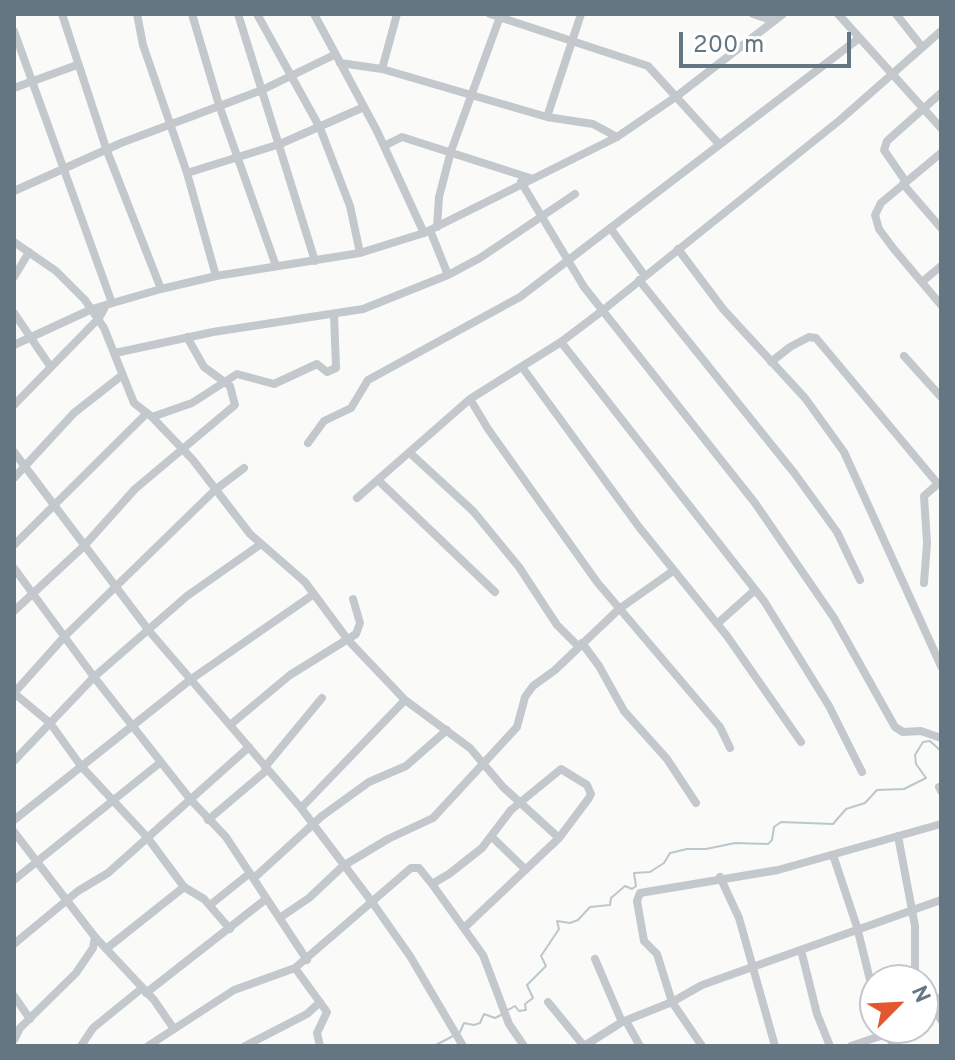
<!DOCTYPE html>
<html>
<head>
<meta charset="utf-8">
<style>
  body { margin:0 }
  #map { position:relative; width:955px; height:1060px; overflow:hidden; background:#fafaf8; font-family:Overpass,sans-serif }
  canvas { display:block }
  .frame { position:absolute; inset:0; border:16px solid #657683; pointer-events:none }
  .north { position:absolute; left:859px; top:964px; width:80px; height:80px; box-sizing:border-box; background:#fff; border:2px solid #c1c8cd; border-radius:50%; rotate:66deg; font-size:22px; font-weight:700; line-height:32px; text-align:center; color:#657683 }
  .north::after { content:''; display:block; margin:auto; width:28px; height:36px; background:#e4572e; clip-path:polygon(50% 0,100% 100%,50% 72%,0 100%) }
  .scale { position:absolute; left:679px; top:32px; width:172px; height:36px; box-sizing:border-box; border:4px solid #657683; border-top:0; padding-left:10px; font-size:24px; line-height:28px; white-space:nowrap; color:#657683; -webkit-text-stroke:6px #fff; paint-order:stroke }
</style>
</head>
<body>
<div id="map">
<canvas width="955" height="1060"></canvas>
<div class="frame"></div>
<div class="north">N</div>
<div class="scale">200 m</div>
</div>
<script>
const ctx = document.querySelector('canvas').getContext('2d');
ctx.lineJoin = 'round';
const toPath = rows => new Path2D(rows.map(r => 'M' + r).join(''));
function strokePath(path, color, width, dash) { ctx.strokeStyle = color; ctx.lineWidth = width; ctx.lineCap = dash ? 'butt' : 'round'; ctx.setLineDash(dash || []); ctx.stroke(path); }
const stream = toPath([
  [508,1010,515,1006,519,1011,526,1010,525,1004,533,998,527,985,546,966,541,956,559,929,557,921,570,923,578,920,590,907,610,905,611,898,625,886,632,889,636,886,634,873,650,872,664,863,670,853,687,849,706,849,735,843,768,844,772,840,774,827,781,822,833,824,846,809,865,803,877,790,904,789,926,778,916,764,915,755,923,742,930,741,941,751],
  [459,1034,464,1023,474,1025,480,1023,484,1014,495,1018,503,1014],
  [434,1046,453,1036]
]);
const minor = toPath([
  [62,14,107,151,161,289],
  [137,14,143,45,187,173,216,276],
  [192,14,219,105,276,266],
  [238,14,315,261],
  [257,14,320,128,350,206,360,253],
  [314,14,377,131,424,233],
  [490,14,648,66,719,144],
  [753,14,774,21],
  [838,14,941,128],
  [896,14,922,47],
  [14,31,112,303],
  [340,63,382,69,547,117,593,124,617,137],
  [382,69,397,14],
  [14,88,77,65],
  [547,117,581,14],
  [384,146,402,137,530,178],
  [941,153,881,203,875,215,879,229,893,248,941,305],
  [187,173,280,144,364,107],
  [521,182,584,287,755,503,834,618,895,727,903,732,921,731,941,738],
  [906,182,884,150,887,141,941,93],
  [903,184,941,228],
  [14,191,121,143,262,90,334,55],
  [437,227,439,197,451,151,501,14],
  [611,229,645,276],
  [430,230,448,275],
  [14,242,56,271,85,300,104,328,134,403,152,417,193,460,250,534,305,582,348,640,405,700,470,748,503,787,559,838],
  [678,249,723,309,805,398,844,452,941,666],
  [14,277,29,252],
  [639,280,795,474,837,532,860,580],
  [922,282,941,266],
  [14,313,50,366],
  [561,342,764,601,829,706,862,772],
  [14,345,92,309,161,289,216,276,360,253,424,233,617,137,677,96,783,14],
  [115,353,213,332,363,309,448,275,480,258,575,194],
  [904,356,941,397],
  [771,362,790,347,809,337,816,338,938,484],
  [522,367,639,527,727,636,801,742],
  [470,399,488,429,597,582,720,727,730,748],
  [14,405,99,318,106,305],
  [152,417,192,403,237,374,274,384,317,364,327,372,336,368,334,314],
  [308,443,324,421,351,408,368,380,520,297,858,39],
  [14,452,150,632,301,808,372,902,410,956,463,1046],
  [410,453,473,511,519,567,557,625,578,646],
  [14,478,74,413,121,376],
  [378,480,495,592],
  [357,498,470,399,561,342,602,311,840,120,941,31],
  [14,545,146,414],
  [14,568,94,677,190,799,226,837,307,960],
  [924,583,927,543,924,496,940,482],
  [14,611,84,546,135,489,235,405,230,386,204,367,187,337],
  [717,624,755,590],
  [582,643,599,666,624,711,667,759,696,803],
  [14,693,50,723,81,766,147,837,184,887,106,949],
  [14,693,65,636,215,490,244,468],
  [230,725,290,675,356,634,360,623,353,599],
  [14,761,94,677,187,596,261,544],
  [265,767,322,698],
  [939,787,941,791],
  [301,808,405,700],
  [14,820,190,680,314,594],
  [208,820,267,770],
  [14,832,95,937,154,1000,174,1029],
  [898,836,915,926,915,970,919,980],
  [492,837,525,869],
  [833,855,857,927,875,1000],
  [720,877,739,918,775,1046],
  [254,878,322,816,369,782,406,766,447,730],
  [14,880,161,762],
  [432,884,483,955,509,1024,524,1046],
  [184,887,204,899,230,929],
  [210,905,250,873],
  [281,917,309,898,343,866,388,839,433,818,517,727,525,697,533,686,555,670,619,609,673,571],
  [14,944,78,891,108,873,249,747],
  [801,950,817,1014,830,1046],
  [595,959,622,1022],
  [295,968,327,1012,317,1033,320,1046],
  [923,989,941,1020],
  [146,993,266,899],
  [14,996,30,1019],
  [548,1002,584,1046],
  [923,1013,941,997],
  [626,1021,640,1046],
  [884,1029,894,1046],
  [14,1040,20,1028,76,973,93,948,95,937],
  [81,1046,93,1028,141,989],
  [148,1046,234,990,295,968,411,868,419,868,432,884,449,874,482,848,511,810,561,769,587,785,591,794,589,798,559,838,464,928],
  [245,1046,307,1014,320,1002],
  [584,1046,622,1022,672,1002,702,985,941,900],
  [702,1046,672,1002,657,954,644,941,637,901,640,893,778,870,941,824],
  [851,1046,904,1028]
]);
strokePath(stream, '#bbc7cb', 2);
strokePath(minor, '#c3c8cc', 8);
</script>
</body>
</html>
